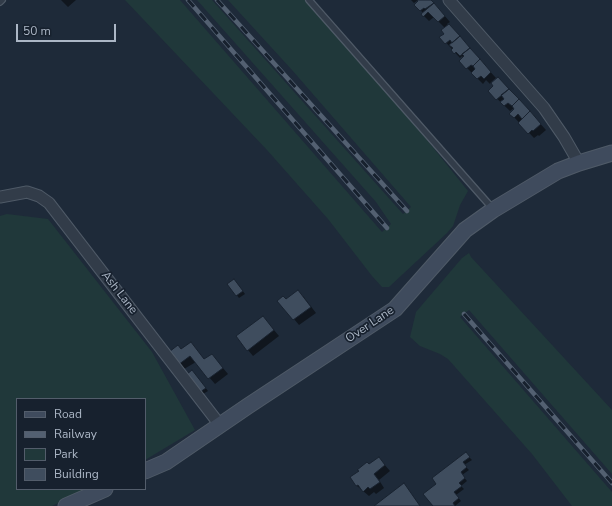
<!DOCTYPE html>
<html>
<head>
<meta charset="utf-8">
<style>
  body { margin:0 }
  #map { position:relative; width:612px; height:506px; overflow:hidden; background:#1e2a39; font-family:"Nunito Sans",sans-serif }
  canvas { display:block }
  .legend { position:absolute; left:16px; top:398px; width:130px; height:92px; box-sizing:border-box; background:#17212e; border:1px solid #535d6b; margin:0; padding:5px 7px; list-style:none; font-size:12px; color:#acb7c6 }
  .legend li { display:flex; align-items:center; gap:8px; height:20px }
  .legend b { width:20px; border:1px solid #535d6b }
  .scale { position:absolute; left:16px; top:24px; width:100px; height:18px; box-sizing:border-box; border:2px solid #acb7c6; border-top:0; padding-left:5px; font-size:12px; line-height:14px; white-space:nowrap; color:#acb7c6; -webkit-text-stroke:3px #17212e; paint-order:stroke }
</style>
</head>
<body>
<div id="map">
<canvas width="612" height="506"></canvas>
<ul class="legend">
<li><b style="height:5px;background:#3f4b5d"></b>Road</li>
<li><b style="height:5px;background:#536071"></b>Railway</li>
<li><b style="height:11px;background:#20383a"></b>Park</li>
<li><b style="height:11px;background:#3f4d5e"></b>Building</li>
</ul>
<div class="scale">50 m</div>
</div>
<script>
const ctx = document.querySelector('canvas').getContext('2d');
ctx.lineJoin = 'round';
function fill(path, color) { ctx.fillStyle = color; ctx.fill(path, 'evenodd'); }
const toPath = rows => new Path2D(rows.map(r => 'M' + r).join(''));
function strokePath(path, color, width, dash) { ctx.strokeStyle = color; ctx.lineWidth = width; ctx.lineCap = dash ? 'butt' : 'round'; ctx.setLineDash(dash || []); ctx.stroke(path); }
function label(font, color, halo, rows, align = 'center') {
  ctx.font = font + ' "Nunito Sans",sans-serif'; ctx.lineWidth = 3.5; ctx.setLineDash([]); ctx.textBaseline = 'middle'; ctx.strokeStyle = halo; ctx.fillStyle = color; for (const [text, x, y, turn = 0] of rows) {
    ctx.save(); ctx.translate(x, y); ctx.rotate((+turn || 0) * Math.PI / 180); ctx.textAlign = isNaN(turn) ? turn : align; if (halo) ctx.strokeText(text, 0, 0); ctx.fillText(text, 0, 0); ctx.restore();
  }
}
const green = toPath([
  [125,0,180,0,382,232,391,224,376,202,197,0,212,0,403,214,411,207,292,70,228,0,306,0,423,135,468,191,460,205,453,226,447,233,389,287,382,287,372,276,328,219,267,150],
  [7,214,48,219,152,352,195,430,145,460,145,399,17,399,17,489,88,489,52,506,0,506,0,216],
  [469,253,471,257,612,410,612,474,469,310,460,317,612,492,612,506,572,506,532,454,448,359,440,354,420,346,410,337,416,312,462,258]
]);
const shadow = toPath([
  [61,0,76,0,68,7],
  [411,0,418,0,414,3],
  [419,0,431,0,450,22,447,24,496,78,491,82,493,83,504,84,546,130,539,136,538,135,534,138,511,114,515,110,514,108,510,111,489,91,495,86,491,82,490,84,486,80,483,84,467,68,464,58,462,56,460,58,441,37,445,34,445,28,434,17,429,21,422,14,423,13,416,5],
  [237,283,245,294,239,298,229,285],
  [303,296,316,313,299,325,279,301],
  [263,317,279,336,253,356,237,337],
  [191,343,205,360,212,355,228,374,215,384,196,362,184,369,179,364,181,350],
  [195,374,208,391,203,394,200,391],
  [468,456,472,460,464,465,469,470,462,475,467,481,461,486,464,489,456,495,461,501,455,506,434,506,437,484],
  [384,464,390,471,379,480,384,488,376,494,374,492,369,496,357,486,352,478,369,465]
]);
const building = toPath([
  [417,0,431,0,434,3,425,9,424,8,420,11,414,5,418,1,417,0],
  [434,3,445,16,438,22,428,12,423,17,421,14,434,3],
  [449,24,460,36,452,43,450,40,445,44,439,37,444,34,441,30,449,24],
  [460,36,470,48,460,56,456,52,454,54,451,50,453,48,449,45,460,36],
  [470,48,480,59,473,66,471,65,466,69,459,61,464,56,462,54,470,48],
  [480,59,491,72,484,79,481,76,477,79,471,73,475,69,473,66,480,59],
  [498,77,509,89,496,100,488,91,493,86,491,83,498,77],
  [509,89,519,99,512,106,508,103,504,106,500,102,504,99,501,95,509,89],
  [519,99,530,111,522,119,518,114,514,118,509,114,514,109,512,106,519,99],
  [530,111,541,124,533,131,532,130,528,134,518,123,530,111],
  [234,279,243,291,236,296,227,284,234,279],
  [298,290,311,307,293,320,277,301,283,296,286,299,298,290],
  [263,316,274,330,247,351,236,336,263,316],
  [191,342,204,359,212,354,223,368,208,379,190,356,178,365,169,352,178,345,181,349,191,342],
  [192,370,206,388,200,392,186,375,192,370],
  [466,452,470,457,463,462,467,467,461,472,465,478,459,483,462,486,454,492,459,498,453,503,455,506,433,506,423,494,436,484,432,478,466,452],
  [379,457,385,465,374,474,380,482,370,489,368,487,363,492,358,485,356,486,350,477,359,471,357,470,367,462,369,464,379,457],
  [404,483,420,506,374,506,404,483]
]);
const lane = toPath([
  [309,0,493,209],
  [0,2,2,0]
]);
const street = toPath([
  [449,0,544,108,564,137,579,163],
  [0,197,27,192,39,196,49,203,220,425]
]);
const secondary = toPath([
  [145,471,166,462,248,406,395,309,465,230,493,210,558,171,579,163,612,153],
  [66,506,105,489]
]);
const rail = toPath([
  [188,0,387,228],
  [217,0,407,211],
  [464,314,612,483]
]);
const streetNames = [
  ["Ash Lane",119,293,52],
  ["Over Lane",370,325,-34]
];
fill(green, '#20383a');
fill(shadow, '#0007');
fill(building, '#3f4d5e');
strokePath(building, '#192330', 1);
strokePath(lane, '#4f5a67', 8);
strokePath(street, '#4f5a67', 13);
strokePath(secondary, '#4f5a67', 17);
strokePath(lane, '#323c49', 5.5);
strokePath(street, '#323c49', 11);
strokePath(secondary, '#3f4b5d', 15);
strokePath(rail, '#536071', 4.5);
strokePath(rail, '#17212e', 3, [9]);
label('12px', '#acb7c6', '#17212e', streetNames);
</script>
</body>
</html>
